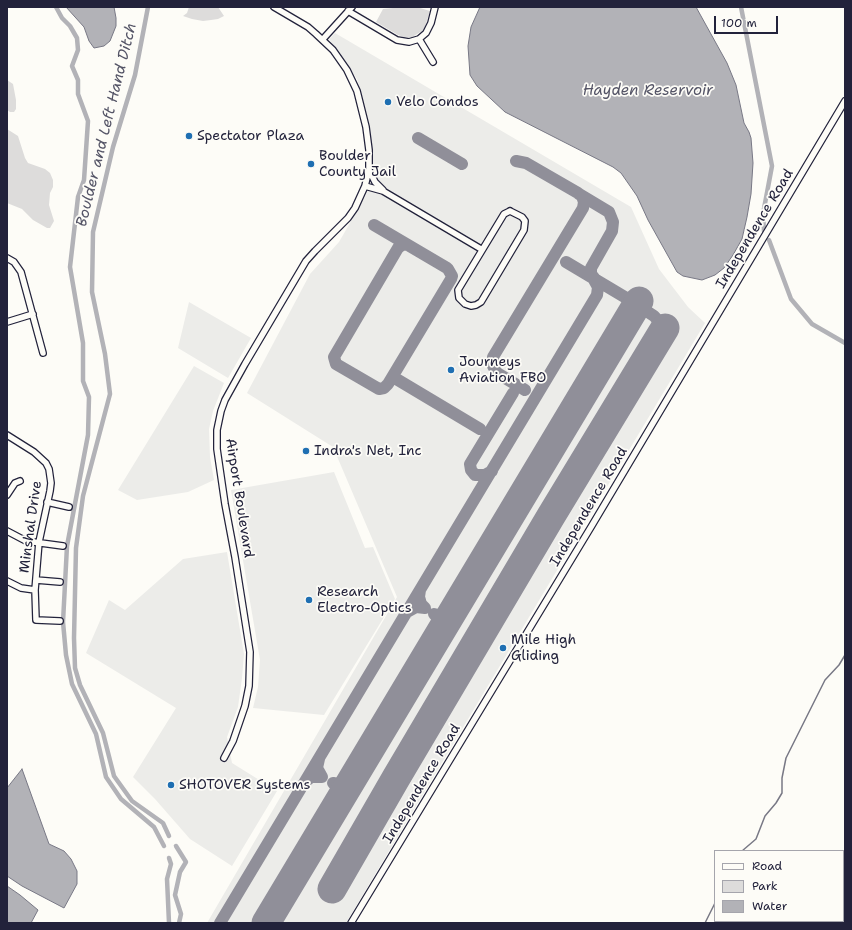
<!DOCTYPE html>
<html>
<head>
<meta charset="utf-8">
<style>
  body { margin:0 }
  #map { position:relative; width:852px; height:930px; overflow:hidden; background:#fdfcf7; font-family:"Shantell Sans",sans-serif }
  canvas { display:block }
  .frame { position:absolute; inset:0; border:8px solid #22223b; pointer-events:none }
  .legend { position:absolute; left:714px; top:850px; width:130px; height:72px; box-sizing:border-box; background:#fdfcf7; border:1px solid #a5a5ac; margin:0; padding:5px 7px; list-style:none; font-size:12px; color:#22223b }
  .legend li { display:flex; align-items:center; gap:8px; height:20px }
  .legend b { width:20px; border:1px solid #a5a5ac }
  .scale { position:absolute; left:714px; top:16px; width:64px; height:18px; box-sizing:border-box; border:2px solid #22223b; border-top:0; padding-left:5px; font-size:12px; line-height:14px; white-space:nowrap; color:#22223b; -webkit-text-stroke:3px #fdfcf7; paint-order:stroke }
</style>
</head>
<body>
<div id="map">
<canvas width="852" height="930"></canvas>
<div class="frame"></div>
<ul class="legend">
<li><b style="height:5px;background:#fdfcf7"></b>Road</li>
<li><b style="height:11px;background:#dddcdb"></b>Park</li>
<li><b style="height:11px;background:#b2b2b7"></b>Water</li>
</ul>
<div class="scale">100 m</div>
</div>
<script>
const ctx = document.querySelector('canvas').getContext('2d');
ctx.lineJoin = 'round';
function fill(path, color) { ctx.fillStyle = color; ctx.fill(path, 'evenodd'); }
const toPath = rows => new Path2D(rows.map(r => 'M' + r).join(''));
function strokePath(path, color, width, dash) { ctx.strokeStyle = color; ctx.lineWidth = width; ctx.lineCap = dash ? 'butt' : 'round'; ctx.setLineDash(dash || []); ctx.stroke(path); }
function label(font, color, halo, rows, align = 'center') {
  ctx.font = font + ' "Shantell Sans",sans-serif'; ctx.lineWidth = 3.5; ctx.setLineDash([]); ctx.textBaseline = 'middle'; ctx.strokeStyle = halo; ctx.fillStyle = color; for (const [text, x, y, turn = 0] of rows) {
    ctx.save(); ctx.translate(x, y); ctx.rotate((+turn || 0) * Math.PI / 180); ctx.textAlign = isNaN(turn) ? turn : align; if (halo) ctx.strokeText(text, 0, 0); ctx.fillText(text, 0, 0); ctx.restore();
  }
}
const built = toPath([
  [335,33,631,207,659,269,688,307,705,323,346,923,207,923,397,597,333,447,247,393,310,274,339,242,366,195,373,171,370,127,357,79,329,39],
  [189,302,251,338,228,378,178,348],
  [194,366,224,383,213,411,209,429,210,457,214,480,188,492,137,500,118,490],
  [334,472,365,548,373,547,395,599,324,715,253,708,258,687,260,660,231,490],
  [227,552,244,654,242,678,238,707,227,737,232,763,277,791,232,866,190,839,155,799,133,777,176,708,86,653,109,600,125,610,183,559]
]);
const green = toPath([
  [189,7,218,7,224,16,218,19,211,20,203,21,192,19,183,16,187,13],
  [403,7,420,8,430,11,424,30,412,37,404,37,398,35,376,22,383,9],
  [7,80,13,84,16,100,16,109,14,112,10,112,7,110],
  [7,129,18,136,25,158,28,163,45,169,50,173,53,180,53,187,50,193,49,205,54,221,50,228,47,228,33,220,22,209,7,203]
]);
const water = toPath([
  [66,7,114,7,116,18,116,26,110,41,104,46,94,48,89,41,84,27,66,7],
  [480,7,696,7,727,63,736,85,744,123,749,132,751,138,753,163,751,194,747,217,742,239,733,255,724,268,715,275,702,280,683,276,677,272,648,220,637,196,621,173,613,167,505,112,477,86,470,75,468,46,471,27,480,7],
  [22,769,49,844,64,851,71,859,77,871,77,884,64,908,22,886,7,876,7,788,22,769],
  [7,886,20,895,38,910,31,923,7,923,7,886]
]);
const stream = toPath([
  [742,851,756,839,765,816,776,803,782,793,782,778,786,758,825,680,839,665,845,655],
  [705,923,715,903]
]);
const canal = toPath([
  [56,7,62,18,70,26,77,38,78,50,72,66,78,80,78,94,88,121,84,180,78,197,70,267,83,343,83,381,89,397,88,435,67,546,63,622,66,655,72,684,96,734,106,777,121,799,154,827,164,846],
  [148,7,135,75,113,147,93,232,92,292,105,354,110,394,83,496,76,548,74,638,75,668,80,685,103,733,114,776,132,801,163,823,169,836],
  [741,7,772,166,763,214,764,231],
  [769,240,791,299,812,324,845,343],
  [176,846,186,862,180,872,175,895,181,914,179,923],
  [169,923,167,879,171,864,169,858]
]);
const taxiway = toPath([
  [418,138,462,164],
  [516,161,526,163,578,193,582,196,584,202,583,208,493,357,493,366,497,373,525,390],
  [579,194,609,212,613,222,612,231,591,268,591,274,595,279],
  [374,225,447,268,448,269,452,276,451,279,388,384,384,388,379,389,336,364,334,357,398,248,403,244,408,245],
  [566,262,628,299,631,310,629,318],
  [628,299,654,316,665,328],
  [398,380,480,429],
  [492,471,485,475,475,475,471,470,470,464,513,393],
  [407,612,416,607,425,608,421,604,419,597,420,590],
  [439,634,441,624,440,620,434,614,442,616,446,615,454,609],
  [306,781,311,777,322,777,317,768,319,759],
  [338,803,339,793,337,787,333,783,343,785,349,781,353,777],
  [220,923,597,295,598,287,593,278]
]);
const runway = toPath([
  [332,889,396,778,551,516,665,328],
  [266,923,639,301]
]);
const minor = toPath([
  [348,11,397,40,409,42,419,39,426,33,431,23,435,7],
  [323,39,352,7],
  [419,39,433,62],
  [369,170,375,182,383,190],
  [365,186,383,191,481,249],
  [510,211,522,217,525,221,524,230,481,302,476,305,471,306,465,304,459,298,458,290,504,214,510,211],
  [7,258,14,262,21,272,43,353],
  [7,322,33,314],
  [7,435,34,452,46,463,49,469,51,483,50,491,39,542,35,590,36,620,60,621],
  [7,495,15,483,20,481],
  [47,502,69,507],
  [7,531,26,541,63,546],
  [36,580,60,582],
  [7,581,21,588,35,590],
  [224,758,233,741,245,706,249,686,250,652,235,557,225,504,217,449,217,430,221,411,225,400,245,364,306,261,315,251,348,218,355,208,365,186,369,169,369,150,366,127,357,91,347,70,333,50,316,34,308,27,274,7],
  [351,923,591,527,845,101]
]);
const markers = [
  [388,102,4,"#1f6fb2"],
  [189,136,4,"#1f6fb2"],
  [311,164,4,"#1f6fb2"],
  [451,370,4,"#1f6fb2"],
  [306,451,4,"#1f6fb2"],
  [309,600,4,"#1f6fb2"],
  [503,648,4,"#1f6fb2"],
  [171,785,4,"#1f6fb2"]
];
const poiNames = [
  ["Velo Condos",396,102],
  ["Spectator Plaza",197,136],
  ["Boulder",319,156],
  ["County Jail",319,172],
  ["Journeys",459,362],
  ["Aviation FBO",459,378],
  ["Indra's Net, Inc",314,451],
  ["Research",317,592],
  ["Electro-Optics",317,608],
  ["Mile High",511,640],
  ["Gliding",511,656],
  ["SHOTOVER Systems",179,785]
];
const streetNames = [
  ["Independence Road",755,229,-59],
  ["Airport Boulevard",239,498,81],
  ["Independence Road",589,507,-59],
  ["Minshal Drive",31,527,-82],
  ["Independence Road",422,784,-59]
];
const waterNames = [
  ["Hayden Reservoir",648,91],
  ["Boulder and Left Hand Ditch",107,125,-76]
];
fill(built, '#ecece9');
fill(green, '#dddcdb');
fill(water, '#b2b2b7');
strokePath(water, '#787885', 1);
strokePath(stream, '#787885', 1.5);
strokePath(canal, '#b2b2b7', 4.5);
strokePath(taxiway, '#908f99', 12);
strokePath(runway, '#908f99', 29);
strokePath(minor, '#22223b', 8);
strokePath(minor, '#fdfcf7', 5.5);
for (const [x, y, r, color] of markers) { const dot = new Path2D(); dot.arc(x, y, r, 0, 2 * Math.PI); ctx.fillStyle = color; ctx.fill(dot); strokePath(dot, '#fdfcf7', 1.5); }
label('14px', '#22223b', '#fdfcf7', poiNames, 'left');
label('14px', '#22223b', '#fdfcf7', streetNames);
label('italic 15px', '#545466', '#fdfcf7', waterNames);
</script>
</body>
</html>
